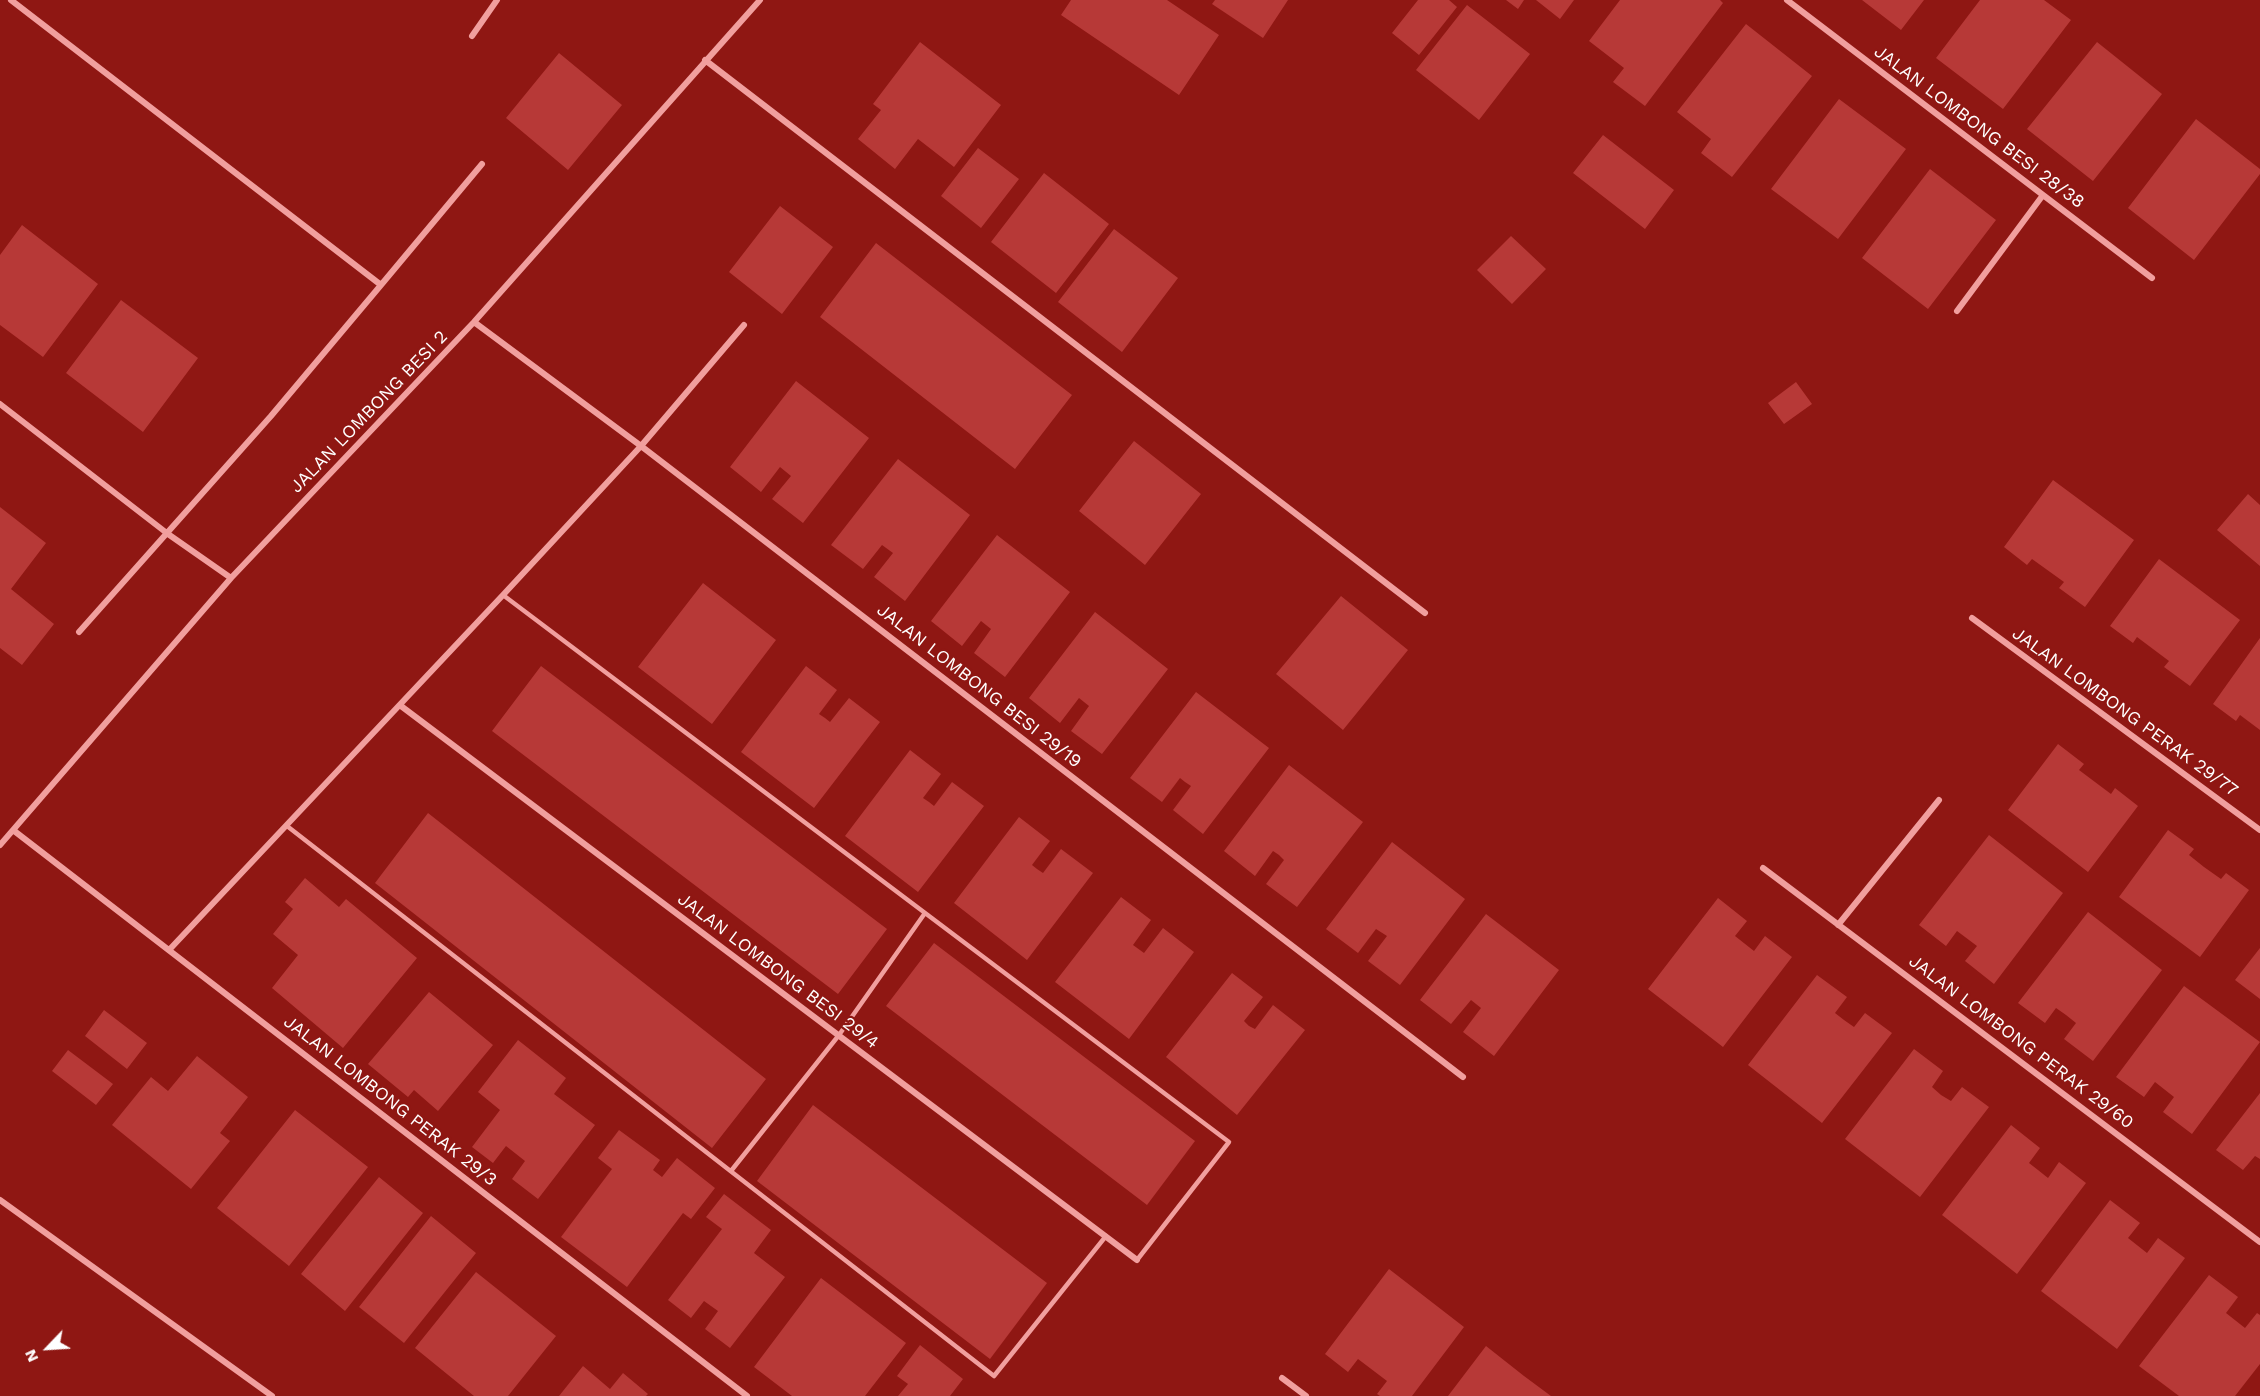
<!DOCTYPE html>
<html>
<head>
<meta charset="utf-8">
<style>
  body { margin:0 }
  #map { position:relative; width:2260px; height:1396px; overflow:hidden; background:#8f1713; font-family:"Work Sans",sans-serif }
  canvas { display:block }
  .north { position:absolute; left:18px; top:1318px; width:60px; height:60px; -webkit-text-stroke:4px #8f1713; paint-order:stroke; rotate:245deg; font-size:16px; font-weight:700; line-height:24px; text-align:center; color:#fff }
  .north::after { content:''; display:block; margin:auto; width:21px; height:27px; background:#fff; clip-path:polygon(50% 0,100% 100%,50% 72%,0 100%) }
</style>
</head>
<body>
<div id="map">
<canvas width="2260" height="1396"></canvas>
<div class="north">N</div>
</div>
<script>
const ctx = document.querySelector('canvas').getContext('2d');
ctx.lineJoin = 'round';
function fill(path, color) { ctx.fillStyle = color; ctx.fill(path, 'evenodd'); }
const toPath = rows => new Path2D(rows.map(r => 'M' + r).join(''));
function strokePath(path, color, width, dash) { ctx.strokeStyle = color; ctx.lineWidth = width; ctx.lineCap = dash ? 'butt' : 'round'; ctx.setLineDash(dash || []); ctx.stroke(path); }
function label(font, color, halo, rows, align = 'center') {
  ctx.font = font + ' "Work Sans",sans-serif'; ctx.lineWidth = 4.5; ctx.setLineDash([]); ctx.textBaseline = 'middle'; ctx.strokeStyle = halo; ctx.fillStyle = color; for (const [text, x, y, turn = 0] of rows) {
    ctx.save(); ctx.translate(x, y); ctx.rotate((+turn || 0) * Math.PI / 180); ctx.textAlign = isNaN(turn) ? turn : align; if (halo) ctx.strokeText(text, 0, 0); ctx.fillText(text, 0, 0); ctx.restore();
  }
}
const building = toPath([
  [1071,0,1167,0,1219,35,1179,95,1061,15],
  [1215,0,1288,0,1263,38,1212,4],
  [1418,0,1449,0,1457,7,1419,55,1392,33],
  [1506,0,1524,0,1518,9],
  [1536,0,1574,0,1560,19],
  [1620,0,1720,0,1723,3,1645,106,1613,82,1624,68,1589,41],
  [1862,0,1924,0,1901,30],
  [1980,0,2044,0,2071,20,2003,109,1936,58],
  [1467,5,1530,54,1479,120,1416,70],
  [1746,24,1812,76,1732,177,1701,153,1711,139,1677,112],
  [920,42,1001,105,954,167,918,139,895,169,858,139,881,110,873,104],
  [2097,42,2162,94,2093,181,2027,129],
  [559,53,622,105,568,170,506,118],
  [1839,99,1906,149,1838,239,1771,189],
  [2196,119,2260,169,2260,174,2194,260,2128,208],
  [1603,135,1674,190,1645,229,1573,173],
  [978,148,1019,179,981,228,941,196],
  [1930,169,1996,220,1928,309,1862,258],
  [1044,173,1109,224,1056,293,991,242],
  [780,206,833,247,782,314,729,272],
  [22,225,98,284,43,357,0,325,0,255],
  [1114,229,1178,278,1122,352,1058,302],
  [1511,236,1546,269,1512,304,1477,270],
  [876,243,1072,395,1015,469,820,317],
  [121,300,198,358,143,432,66,373],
  [796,381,869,438,803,523,772,499,791,476,780,467,761,492,730,467],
  [1796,382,1812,404,1784,424,1768,403],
  [1134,441,1201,494,1145,565,1079,511],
  [898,459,970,515,905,601,874,577,893,553,882,545,863,569,831,545],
  [2053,480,2134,540,2085,607,2059,588,2064,582,2032,559,2027,565,2004,547],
  [2248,494,2260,505,2260,566,2217,530],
  [0,507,46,543,11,589,54,624,22,665,0,648],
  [997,535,1070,592,1005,677,974,653,991,629,981,621,962,646,931,621],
  [2159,559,2240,620,2190,686,2164,667,2169,661,2137,637,2133,643,2110,626],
  [703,583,776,640,712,724,638,667],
  [1341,596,1408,650,1343,730,1276,674],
  [1095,612,1168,669,1102,754,1071,731,1089,706,1079,698,1060,723,1029,698],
  [2260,638,2260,730,2240,715,2236,721,2213,704],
  [541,666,887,929,838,994,492,731],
  [806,666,837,690,819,714,825,718,830,722,849,698,880,722,814,808,741,752],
  [1196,692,1269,748,1203,834,1173,810,1191,786,1185,782,1180,778,1162,802,1130,778],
  [2058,744,2084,764,2079,770,2111,794,2115,788,2138,806,2088,872,2008,810],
  [910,750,941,774,923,798,929,802,934,806,952,782,984,806,918,892,845,836],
  [1289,765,1363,822,1297,907,1266,884,1284,860,1279,855,1273,851,1255,876,1224,851],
  [428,813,766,1079,712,1148,375,883],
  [1019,817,1050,841,1032,865,1037,869,1043,873,1061,849,1093,873,1027,960,954,903],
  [2168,830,2194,849,2189,855,2204,867,2221,879,2226,873,2249,890,2200,957,2119,897],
  [1989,835,2063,893,1994,984,1965,961,1977,946,1957,931,1946,946,1919,925],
  [1392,842,1465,899,1400,985,1368,961,1387,936,1376,929,1358,953,1326,929],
  [305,878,339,907,346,899,417,958,343,1048,272,988,298,955,273,934,293,909,285,902],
  [1121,897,1151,920,1133,945,1144,953,1163,928,1194,952,1129,1039,1055,982],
  [1718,898,1747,921,1735,936,1754,951,1765,936,1792,957,1723,1047,1648,989],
  [2088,912,2162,970,2093,1061,2064,1039,2076,1023,2066,1015,2056,1008,2045,1023,2018,1003],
  [1486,914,1559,970,1494,1056,1463,1032,1481,1008,1471,1000,1451,1024,1420,1000],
  [934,943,1195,1141,1147,1205,886,1006],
  [2260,948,2260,999,2235,980],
  [1232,973,1263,997,1244,1021,1249,1026,1255,1029,1273,1005,1305,1030,1237,1115,1166,1057],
  [1817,975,1847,997,1835,1013,1844,1020,1854,1027,1865,1013,1892,1033,1822,1123,1748,1065],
  [2184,986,2260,1042,2192,1134,2163,1112,2174,1097,2155,1082,2144,1097,2116,1077],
  [429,992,493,1045,438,1111,414,1090,408,1097,368,1064],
  [104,1010,147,1043,127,1069,85,1036],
  [518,1040,566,1078,554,1094,595,1125,538,1199,512,1179,525,1161,506,1146,493,1163,472,1147,500,1110,478,1092],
  [1914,1049,1943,1071,1932,1087,1941,1095,1951,1101,1962,1087,1989,1107,1920,1197,1845,1139],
  [68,1050,113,1084,96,1105,52,1071],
  [197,1056,248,1097,220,1133,230,1141,191,1189,112,1125,151,1077,168,1091],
  [2260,1093,2260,1159,2255,1156,2243,1170,2216,1150],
  [813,1105,1047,1283,990,1359,757,1181],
  [295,1110,368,1167,289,1266,217,1208],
  [2011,1125,2040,1148,2029,1163,2038,1170,2048,1178,2059,1162,2086,1183,2017,1274,1942,1215],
  [619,1130,660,1160,653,1170,662,1177,677,1158,715,1188,691,1219,683,1213,627,1287,561,1237,612,1169,598,1158],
  [379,1177,423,1213,345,1311,301,1274],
  [724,1194,771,1230,754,1253,785,1277,730,1348,705,1329,718,1311,704,1301,691,1318,668,1300,722,1229,706,1217],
  [2110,1200,2140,1223,2128,1238,2147,1253,2158,1238,2185,1258,2117,1349,2041,1291],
  [431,1216,476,1253,404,1343,359,1307],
  [1389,1269,1464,1327,1412,1396,1380,1396,1377,1394,1387,1381,1358,1359,1348,1372,1325,1354],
  [476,1272,556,1336,508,1396,474,1396,415,1348],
  [2209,1275,2238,1297,2226,1313,2245,1328,2257,1313,2260,1315,2260,1364,2235,1396,2179,1396,2139,1366],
  [821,1278,906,1343,865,1396,792,1396,754,1367],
  [920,1345,963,1379,950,1396,898,1396,908,1384,897,1376],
  [1486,1346,1524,1376,1551,1396,1448,1396],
  [583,1366,610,1389,623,1373,648,1394,646,1396,559,1396]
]);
const service = toPath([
  [503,595,1229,1142,1137,1260],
  [287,826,994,1376,1106,1236],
  [731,1171,839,1035,925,913]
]);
const minor = toPath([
  [11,0,381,285,271,416,79,632],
  [1787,0,2152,278],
  [472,36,497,0],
  [705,60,1425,613],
  [381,285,482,164],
  [1957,311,2043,195],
  [474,322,641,446,1463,1077],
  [0,404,168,534,231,578],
  [1972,618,2260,830],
  [401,706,1137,1260],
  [13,830,747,1396],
  [0,845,231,578,474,322,760,0],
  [1763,868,2260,1242],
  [1838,925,1939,800],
  [170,949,503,595,641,446,744,325],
  [0,1200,272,1396],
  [1282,1378,1306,1396]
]);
const streetNames = [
  ["JALAN LOMBONG BESI 28/38",1979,127,37],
  ["JALAN LOMBONG BESI 2",369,412,-46],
  ["JALAN LOMBONG BESI 29/19",979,686,38],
  ["JALAN LOMBONG PERAK 29/77",2125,712,36],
  ["JALAN LOMBONG BESI 29/4",778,971,37],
  ["JALAN LOMBONG PERAK 29/60",2021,1042,37],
  ["JALAN LOMBONG PERAK 29/3",390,1101,38]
];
fill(building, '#b73937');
strokePath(service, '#f19f9e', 4.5);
strokePath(minor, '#f19f9e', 6);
label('18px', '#fff', '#8f1713', streetNames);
</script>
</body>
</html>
